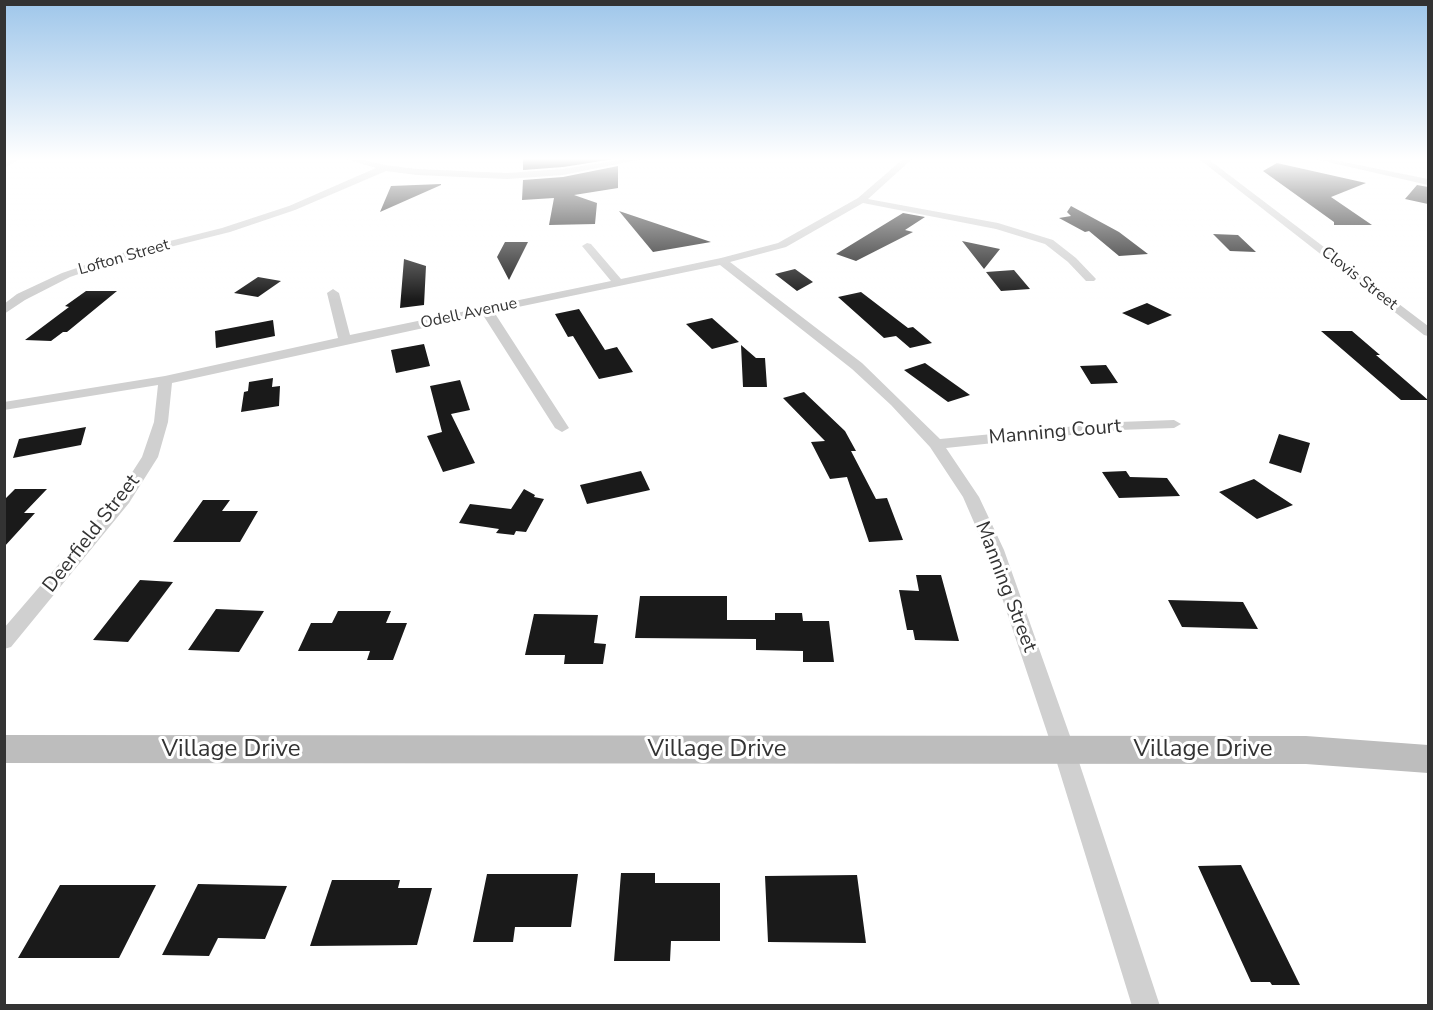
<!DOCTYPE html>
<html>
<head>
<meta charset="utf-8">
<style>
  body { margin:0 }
  #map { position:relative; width:1433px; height:1010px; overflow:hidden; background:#fff; font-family:"Nunito Sans",sans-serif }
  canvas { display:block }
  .frame { position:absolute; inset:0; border:6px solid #333; pointer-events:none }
</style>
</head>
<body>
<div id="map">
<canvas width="1433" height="1010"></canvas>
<div class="frame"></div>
</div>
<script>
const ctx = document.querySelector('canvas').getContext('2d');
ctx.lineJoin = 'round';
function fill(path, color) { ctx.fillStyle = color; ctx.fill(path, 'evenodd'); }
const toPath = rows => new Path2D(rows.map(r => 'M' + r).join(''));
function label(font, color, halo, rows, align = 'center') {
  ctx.font = font + ' "Nunito Sans",sans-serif'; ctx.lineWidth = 6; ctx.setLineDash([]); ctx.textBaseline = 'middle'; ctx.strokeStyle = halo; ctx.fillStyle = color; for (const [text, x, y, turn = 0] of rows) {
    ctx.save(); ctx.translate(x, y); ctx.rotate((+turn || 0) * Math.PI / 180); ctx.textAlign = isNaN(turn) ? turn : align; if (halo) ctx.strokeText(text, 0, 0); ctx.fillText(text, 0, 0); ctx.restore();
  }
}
const building = toPath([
  [523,159,614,159,563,167,523,170],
  [1277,163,1366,183,1331,197,1372,225,1334,225,1334,222,1263,171],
  [618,166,618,188,574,195,597,203,595,224,549,225,554,198,522,200,523,180,563,177],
  [441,184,441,185,380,212,391,186],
  [1417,185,1428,187,1428,204,1405,199],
  [1071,206,1119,232,1148,254,1119,256,1089,231,1085,232,1059,218,1071,216,1067,212],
  [619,211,711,242,653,252],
  [903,213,925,217,905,230,913,232,856,261,836,254],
  [1213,234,1238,235,1256,252,1230,251],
  [962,241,1000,249,984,269],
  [505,242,528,242,509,280,497,257],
  [404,259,426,266,424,305,400,308],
  [795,269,813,282,797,291,775,274],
  [1014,270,1030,289,1001,291,986,272],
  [258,277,281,281,258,297,234,293],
  [86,291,117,291,67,332,63,332,51,341,25,340,69,307,65,306],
  [861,292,908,328,913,327,932,343,910,348,896,336,884,338,838,297],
  [1147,303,1172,315,1148,325,1122,313],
  [579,309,605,350,617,347,633,372,599,379,573,336,568,337,555,314],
  [712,318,739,342,712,349,686,324],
  [273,320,275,336,216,348,215,331],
  [1321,331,1352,331,1380,355,1376,355,1428,400,1401,400],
  [424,344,430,366,396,373,391,350],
  [741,345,756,358,765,358,767,387,743,387],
  [925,363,970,395,948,402,904,370],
  [1106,365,1118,383,1091,384,1080,366],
  [273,378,272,387,280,386,279,406,241,412,244,392,248,391,249,382],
  [460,380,470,410,451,414,475,463,443,472,427,436,442,432,430,386],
  [804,392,845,431,856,451,851,451,876,499,887,498,903,540,869,542,847,477,830,479,811,442,825,441,783,398],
  [86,427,81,445,13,458,19,439],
  [1279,434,1310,443,1301,473,1269,463],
  [641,471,650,490,587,504,580,485],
  [1126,471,1130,477,1167,478,1180,496,1119,498,1102,472],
  [1254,479,1270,490,1293,505,1257,519,1219,492],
  [15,489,47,489,24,513,35,513,4,547,4,500],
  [524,489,535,495,534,497,544,499,526,532,516,531,514,535,496,533,499,529,459,523,470,504,511,509],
  [203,500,230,500,222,511,258,511,240,542,173,542],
  [916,575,941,575,959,641,915,640,913,630,907,630,899,590,919,591],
  [140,580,173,582,128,642,93,640],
  [640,596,727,596,727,620,775,620,775,613,802,613,803,621,829,621,834,662,803,662,803,651,756,650,756,639,635,638],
  [1168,600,1243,602,1258,629,1182,627],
  [216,609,264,611,239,652,188,650],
  [338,611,391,611,386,623,407,623,393,660,367,660,370,651,298,651,311,623,332,623],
  [534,614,598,615,594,643,606,644,603,664,564,664,565,655,525,655],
  [1241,865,1300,985,1272,985,1270,982,1251,982,1198,866],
  [621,873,655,873,655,883,720,883,720,941,671,941,670,961,614,961],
  [487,874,578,874,571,927,515,927,513,942,473,942],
  [857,875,866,943,768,942,765,876],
  [332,880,400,880,398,888,432,888,417,945,310,946],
  [198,884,287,886,265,939,218,938,209,956,162,955],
  [60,885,156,885,119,958,18,958]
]);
const street = toPath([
  [10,159,20,159,4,168,4,161,10,159],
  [346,159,359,159,385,165,417,169,507,173,563,169,625,159,642,159,563,175,507,179,417,175,386,171,295,210,230,232,126,258,70,277,25,300,4,314,4,304,17,294,62,273,118,254,222,228,289,206,376,168,346,159],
  [903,159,912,159,868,199,998,223,1053,240,1076,258,1096,279,1094,281,1086,281,1068,262,1045,244,996,229,863,203,786,247,730,262,862,363,940,439,1119,422,1174,420,1181,424,1174,428,1119,430,946,448,979,497,1004,550,1075,750,1160,1006,1132,1006,1053,750,986,550,963,497,930,447,891,405,852,369,720,265,494,312,569,428,562,432,555,428,483,315,172,383,168,422,158,457,129,503,11,647,4,649,4,628,115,499,142,457,154,422,158,385,4,410,4,402,165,376,338,338,327,293,333,289,339,293,350,335,611,281,582,246,587,243,591,244,621,279,721,258,778,243,858,198,903,159],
  [1199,159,1208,159,1428,326,1428,336,1424,335,1199,159],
  [1315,159,1329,159,1428,179,1428,185,1315,159]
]);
const secondary = toPath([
  [4,735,1306,736,1428,745,1428,773,1306,764,4,763,4,735]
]);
const farStreetnames = [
  ["Lofton Street",124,258,-16],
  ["Clovis Street",1359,279,38],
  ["Odell Avenue",469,314,-12]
];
const streetNames = [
  ["Manning Court",1055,433,-5],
  ["Deerfield Street",92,534,-52],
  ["Manning Street",1005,587,69]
];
const nearStreetnames = [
  ["Village Drive",231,750],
  ["Village Drive",717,750],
  ["Village Drive",1203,750]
];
fill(building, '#1a1a1a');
fill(street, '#d0d0d0');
fill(secondary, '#bdbdbd');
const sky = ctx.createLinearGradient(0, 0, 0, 300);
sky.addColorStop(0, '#9ec6ea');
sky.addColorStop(0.53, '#fff');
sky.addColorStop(1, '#ffffff00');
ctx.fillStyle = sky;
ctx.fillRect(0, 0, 1433, 300);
label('16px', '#333', '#fff', farStreetnames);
label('20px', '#333', '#fff', streetNames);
label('24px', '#333', '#fff', nearStreetnames);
</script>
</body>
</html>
